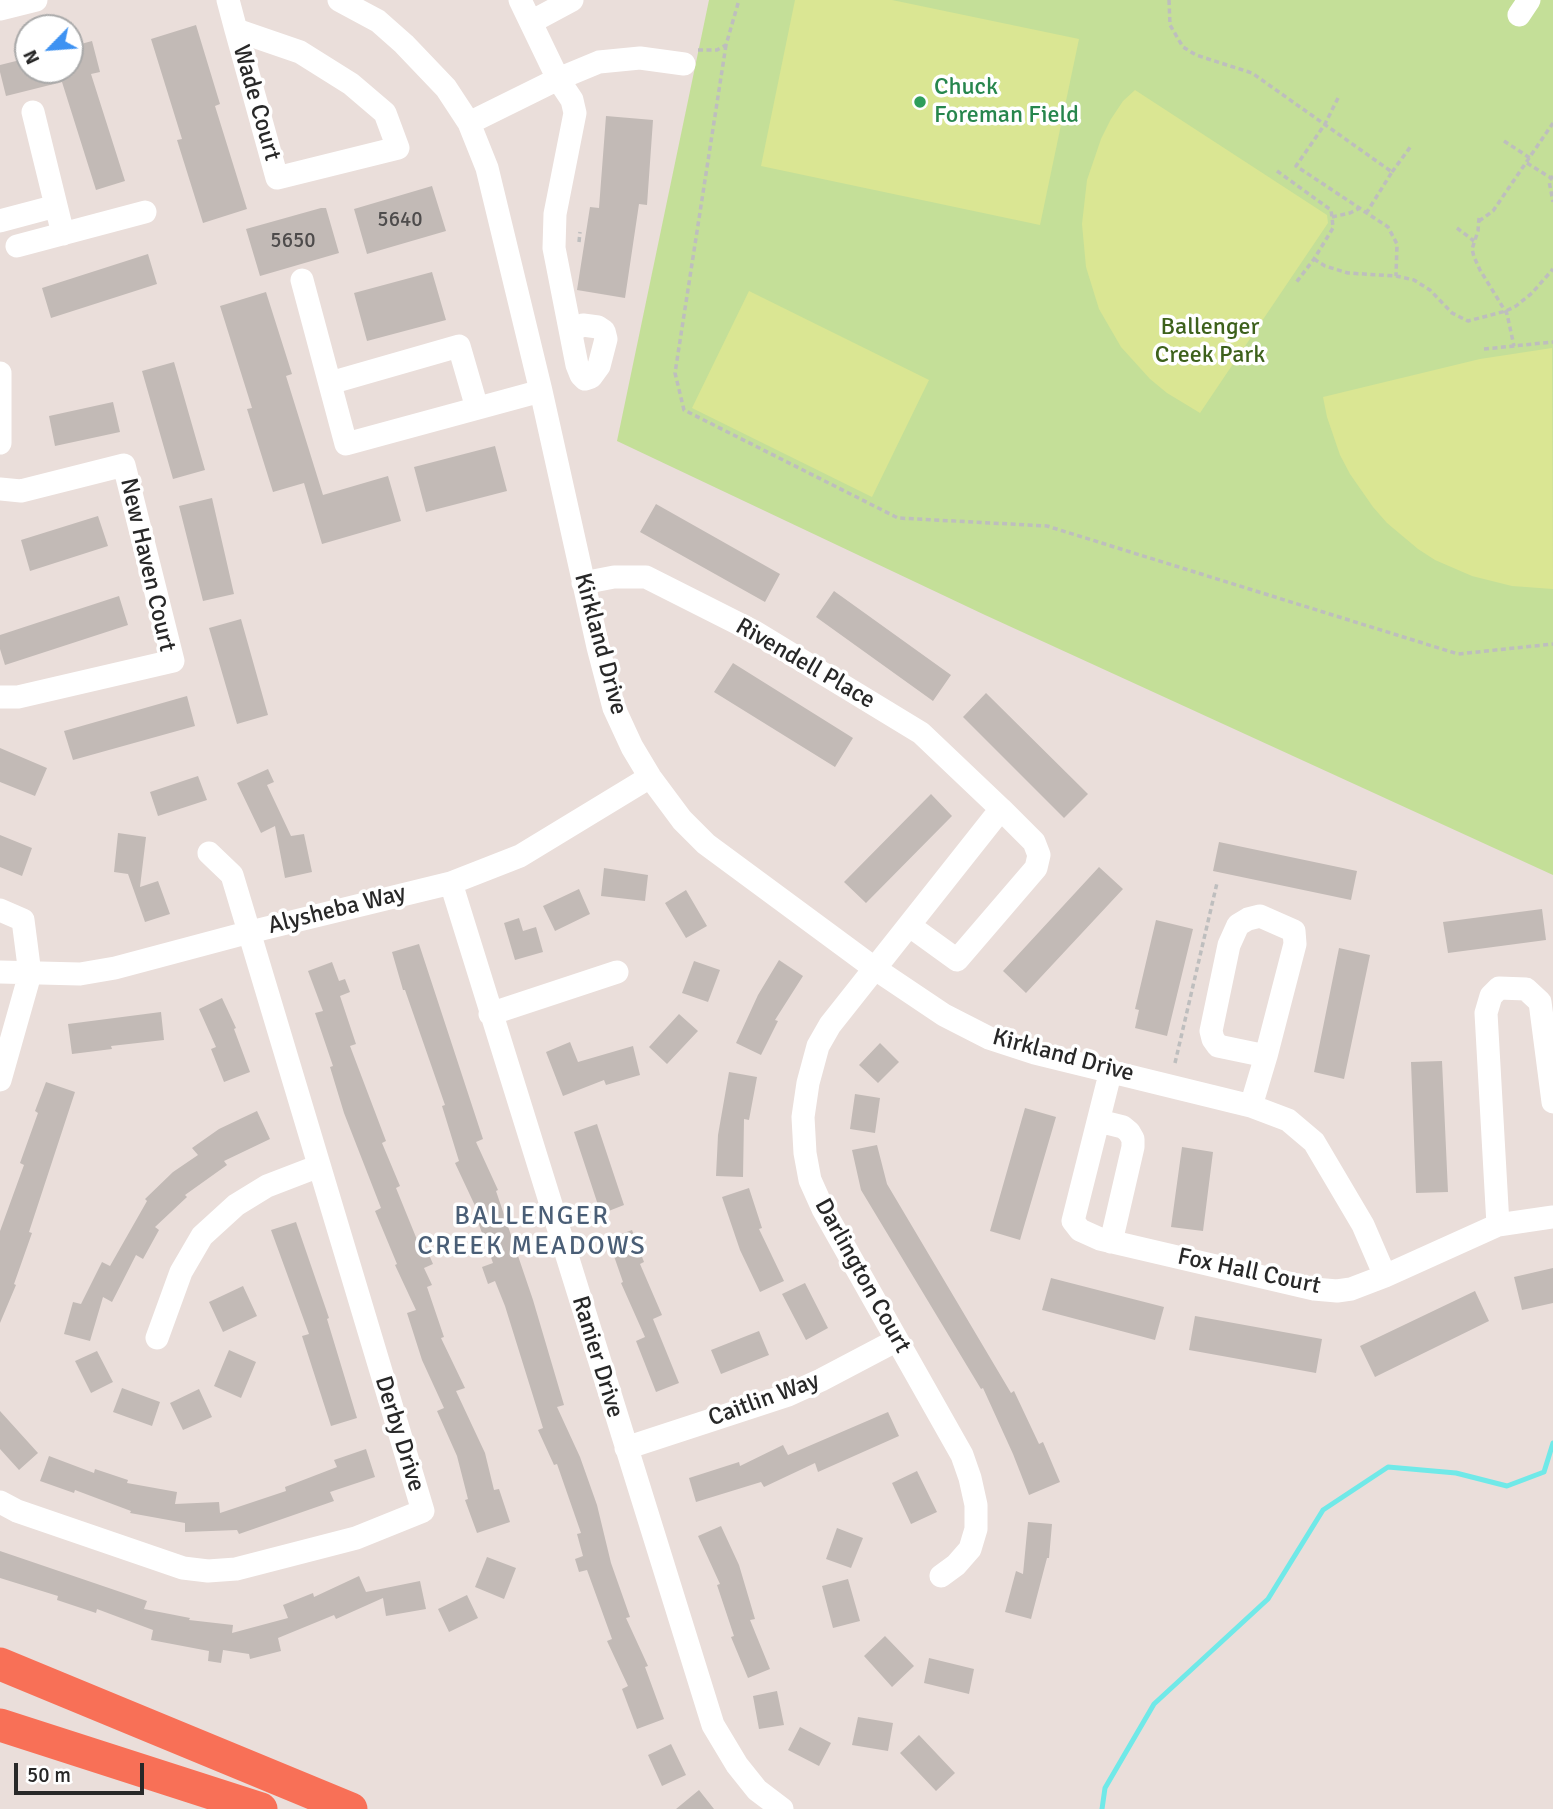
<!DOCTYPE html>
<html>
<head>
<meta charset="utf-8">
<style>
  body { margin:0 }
  #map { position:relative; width:1553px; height:1809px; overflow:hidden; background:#eadeda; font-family:Signika,sans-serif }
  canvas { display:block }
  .north { position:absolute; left:14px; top:14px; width:70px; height:70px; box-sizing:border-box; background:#fff; border:2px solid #a9a9a9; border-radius:50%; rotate:245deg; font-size:19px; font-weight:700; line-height:28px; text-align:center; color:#282828 }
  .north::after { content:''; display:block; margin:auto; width:24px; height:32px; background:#3e92f2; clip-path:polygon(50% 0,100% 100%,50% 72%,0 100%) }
  .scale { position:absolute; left:14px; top:1763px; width:130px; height:32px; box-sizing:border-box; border:4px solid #282828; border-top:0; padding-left:9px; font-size:21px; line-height:24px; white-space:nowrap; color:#282828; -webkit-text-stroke:5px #fff; paint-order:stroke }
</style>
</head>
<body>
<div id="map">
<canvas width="1553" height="1809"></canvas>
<div class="north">N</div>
<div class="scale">50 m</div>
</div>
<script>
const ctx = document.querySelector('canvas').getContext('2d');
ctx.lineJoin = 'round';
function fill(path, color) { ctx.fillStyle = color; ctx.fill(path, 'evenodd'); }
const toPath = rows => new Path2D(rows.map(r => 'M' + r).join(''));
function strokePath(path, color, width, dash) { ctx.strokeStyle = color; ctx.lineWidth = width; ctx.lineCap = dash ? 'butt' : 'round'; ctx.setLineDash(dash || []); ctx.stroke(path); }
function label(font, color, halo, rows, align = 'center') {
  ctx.font = font + ' Signika,sans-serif'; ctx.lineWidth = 7; ctx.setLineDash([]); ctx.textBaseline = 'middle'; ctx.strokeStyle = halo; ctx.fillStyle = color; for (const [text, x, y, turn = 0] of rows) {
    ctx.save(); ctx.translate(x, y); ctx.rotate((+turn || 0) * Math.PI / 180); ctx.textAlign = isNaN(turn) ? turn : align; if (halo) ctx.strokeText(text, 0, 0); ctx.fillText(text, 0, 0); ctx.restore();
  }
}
const green = toPath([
  [709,0,1553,0,1553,875,985,615,617,441]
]);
const pitch = toPath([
  [795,0,892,0,1079,39,1040,225,761,166],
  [1135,90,1327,215,1328,223,1200,413,1167,393,1150,379,1121,347,1099,309,1086,267,1082,224,1087,180,1101,139,1111,119,1123,101],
  [749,291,929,380,872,497,692,408],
  [1552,348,1553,589,1512,586,1472,576,1435,560,1418,549,1387,523,1373,507,1350,474,1340,455,1327,417,1323,397,1480,359]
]);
const stream = toPath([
  [1102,1809,1105,1788,1154,1704,1268,1599,1323,1510,1388,1467,1456,1473,1507,1486,1544,1472,1553,1443]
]);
const building = toPath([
  [196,25,220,104,215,106,247,209,203,223,177,140,182,139,151,39],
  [92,41,100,72,91,74,125,181,96,190,62,82,6,96,0,72,0,65,28,58,28,70,70,70,70,47],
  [606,116,653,120,647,205,639,204,625,298,577,290,590,207,599,208],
  [432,186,446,231,367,254,354,209],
  [321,208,326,208,339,253,260,276,246,229],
  [148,254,157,284,51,318,42,288],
  [432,272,446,320,367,341,354,293],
  [266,292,292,374,286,376,323,495,388,476,401,521,322,544,304,483,273,492,247,409,252,408,220,306],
  [174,362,205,470,173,479,142,371],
  [113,402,120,432,55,446,49,416],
  [495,446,507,491,426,512,414,467],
  [212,498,234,594,203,601,179,506],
  [656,504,780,574,765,602,640,532],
  [98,516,108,546,30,571,21,540],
  [834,591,951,675,933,701,816,617],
  [119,596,128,625,5,665,0,649,0,635],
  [241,619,268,715,237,724,209,628],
  [733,663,853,738,835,767,714,692],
  [986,693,1088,794,1064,818,963,717],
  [187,696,195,726,73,760,64,731],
  [0,748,47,768,35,796,0,782],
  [268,769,274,782,267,785,291,836,304,834,312,872,285,878,275,826,261,833,237,783],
  [198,776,207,800,158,816,150,792],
  [931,794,952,816,866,903,844,882],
  [118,833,146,837,140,887,158,881,170,914,145,922,128,874,114,872],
  [0,835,32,848,22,876,0,867],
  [1219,842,1357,871,1351,900,1213,871],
  [1099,867,1123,889,1026,993,1003,971],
  [604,868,648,875,645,901,601,896],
  [579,889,590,914,555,931,543,906],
  [686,890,707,926,686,938,665,903],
  [1542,909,1546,940,1448,953,1443,922],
  [519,918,523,931,536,927,543,952,515,960,504,923],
  [1156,920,1193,929,1167,1036,1135,1028,1139,1010,1135,1009],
  [419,944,483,1139,476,1142,498,1190,496,1191,533,1300,564,1405,557,1407,580,1457,597,1505,611,1563,630,1617,626,1618,648,1666,645,1667,664,1719,637,1729,622,1689,628,1686,607,1641,612,1639,587,1570,579,1572,575,1559,583,1556,577,1534,581,1533,557,1464,554,1465,538,1430,543,1428,505,1306,495,1281,488,1284,482,1267,493,1263,474,1211,477,1210,455,1163,459,1161,442,1106,445,1105,405,990,403,990,392,952],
  [1339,948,1370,955,1344,1079,1314,1072],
  [779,960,803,976,775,1020,778,1021,761,1055,736,1043,758,995],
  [694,961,720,970,708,1002,682,993],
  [332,962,339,981,345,979,350,992,340,996,356,1044,350,1046,386,1141,382,1143,400,1186,396,1188,422,1252,427,1250,433,1264,424,1268,432,1285,427,1287,444,1337,441,1338,465,1388,456,1391,485,1453,494,1490,499,1489,510,1522,477,1533,465,1500,468,1499,457,1456,437,1411,444,1408,422,1360,407,1313,416,1310,395,1265,397,1264,375,1211,381,1208,344,1113,330,1067,333,1066,315,1013,323,1011,308,971],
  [222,998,236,1028,234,1029,250,1072,224,1082,211,1049,216,1047,199,1009],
  [161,1012,164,1040,111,1046,112,1049,72,1054,68,1024],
  [679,1014,698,1031,667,1064,649,1047],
  [570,1042,578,1062,633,1046,640,1075,606,1085,604,1080,563,1096,546,1052],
  [880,1043,899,1062,878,1083,859,1065],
  [1442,1061,1448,1192,1416,1193,1411,1062],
  [729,1072,757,1077,749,1120,744,1119,743,1177,716,1176,718,1135],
  [46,1082,75,1092,29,1232,32,1233,14,1284,16,1285,0,1323,0,1231,24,1165,20,1163,38,1113,35,1111],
  [855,1094,880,1098,875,1133,850,1129],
  [1025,1108,1056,1117,1020,1240,990,1231],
  [257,1111,270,1139,224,1161,227,1165,185,1195,187,1197,155,1227,159,1230,143,1259,136,1255,112,1302,103,1297,90,1341,64,1334,73,1302,81,1304,102,1262,110,1266,147,1201,145,1199,173,1172,198,1155,192,1148,219,1129],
  [597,1124,624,1205,601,1214,574,1132],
  [877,1145,887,1184,1011,1393,1014,1391,1039,1444,1043,1442,1060,1482,1029,1495,1013,1454,983,1388,981,1389,861,1190,852,1150],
  [1182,1147,1213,1152,1203,1231,1171,1227],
  [749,1188,762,1228,759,1229,784,1281,760,1292,740,1250,722,1197],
  [296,1222,329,1318,327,1319,357,1418,331,1426,302,1336,309,1334,271,1230],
  [632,1230,644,1262,640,1264,662,1315,653,1319,679,1383,656,1392,636,1341,645,1337,621,1283,623,1282,608,1239],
  [1553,1268,1553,1303,1522,1310,1514,1277],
  [1051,1278,1164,1307,1155,1340,1042,1310],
  [805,1283,828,1328,806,1340,782,1294],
  [243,1286,257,1316,223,1332,209,1302],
  [1475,1291,1489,1321,1375,1377,1360,1346],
  [1195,1316,1322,1339,1316,1373,1189,1350],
  [759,1331,769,1355,721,1374,711,1350],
  [229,1350,256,1362,241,1398,214,1386],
  [97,1351,113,1382,91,1393,75,1361],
  [122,1388,160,1402,152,1426,113,1412],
  [199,1389,212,1417,183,1430,170,1403],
  [0,1411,38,1453,19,1470,0,1449],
  [888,1412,899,1436,818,1472,815,1463,764,1487,761,1482,696,1502,689,1478,739,1462,740,1466,783,1445,788,1455],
  [366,1449,375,1477,330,1492,334,1501,239,1534,237,1530,185,1532,185,1523,130,1513,131,1511,75,1490,74,1493,40,1481,49,1456,94,1473,95,1469,128,1480,127,1483,177,1492,175,1504,219,1502,220,1513,286,1491,285,1487,337,1467,334,1460],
  [917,1471,937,1512,911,1524,892,1483],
  [1028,1522,1052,1524,1049,1558,1047,1558,1031,1619,1005,1612,1016,1571,1023,1574],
  [721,1526,739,1565,755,1619,750,1620,770,1669,748,1678,731,1637,734,1636,717,1585,720,1584,698,1536],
  [837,1528,863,1538,851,1568,826,1559],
  [0,1551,147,1601,144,1609,190,1618,189,1620,233,1625,232,1633,288,1618,283,1605,313,1593,314,1597,359,1576,366,1592,420,1581,426,1609,386,1616,383,1598,336,1619,334,1615,278,1638,281,1651,250,1659,249,1654,223,1650,221,1663,208,1661,209,1651,151,1640,153,1630,97,1609,96,1613,57,1600,58,1596,0,1578],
  [487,1557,516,1568,504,1599,475,1587],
  [848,1579,860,1621,833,1628,822,1586],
  [467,1595,478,1618,449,1632,438,1609],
  [885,1636,914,1666,892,1687,864,1656],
  [929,1658,974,1669,969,1694,924,1683],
  [777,1691,784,1725,759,1729,753,1696],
  [858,1717,893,1723,888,1751,852,1745],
  [800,1727,831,1743,819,1766,788,1750],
  [919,1735,955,1773,936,1791,900,1753],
  [671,1744,686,1775,662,1786,648,1755],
  [699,1790,714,1809,676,1809]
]);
const path = toPath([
  [1169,0,1170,25,1183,47,1196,55,1252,73,1392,172,1367,212],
  [726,45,675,373,684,410,898,518,1047,526,1458,654,1553,644],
  [698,50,717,50,726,45,739,0],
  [1338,98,1325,124,1296,166,1388,227,1397,244,1396,276],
  [1504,141,1530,158],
  [1527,163,1551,178],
  [1277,171,1331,210,1332,217,1333,228,1314,259,1295,284],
  [1392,172,1411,146],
  [1553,176,1549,181,1553,202],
  [1332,217,1350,213,1360,208],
  [1479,218,1478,231,1472,249,1474,257,1480,270,1507,314,1514,346],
  [1479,221,1493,211,1553,123],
  [1457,228,1474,241],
  [579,242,580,232],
  [1314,259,1325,266,1348,273,1396,276,1414,280,1430,290,1452,313,1468,321,1506,311,1516,306,1532,293,1553,269],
  [1484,349,1553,342],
  [1175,1063,1217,883]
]);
const minor = toPath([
  [228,0,236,30],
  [339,0,378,21,404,44,446,88,469,123,487,168,541,391,598,647,614,708,632,747,650,777,682,820,706,844,874,968,944,1015,989,1038,1035,1053,1251,1106,1288,1120,1314,1142,1363,1225,1385,1276],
  [520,0,558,79,572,100,575,113,555,214,554,248,577,365,581,375,585,379,591,377,599,366,606,339,604,331,598,327,583,325,571,331],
  [0,9,36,0],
  [1519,15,1529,0],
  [531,22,572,0],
  [236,30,300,52,351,84,385,113,398,148,277,178,236,30],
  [33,112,63,234],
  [469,123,558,79,599,62,640,58,684,64],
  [0,221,56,206],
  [17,246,145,212],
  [302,280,346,444,541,391],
  [0,373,0,443],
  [330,383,459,346,477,408],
  [0,489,21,491,124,465,173,661,18,697,0,697],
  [583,583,614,577,646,577,755,632,921,733,1001,809],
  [451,883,713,1725,737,1765,757,1790,782,1809],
  [0,910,23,920,30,974,0,1080],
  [910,926,957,960,1036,868,1039,855,1034,842,1001,809,830,1025,818,1046,808,1083,803,1117,805,1153,810,1180,823,1209,962,1455,970,1478,976,1505,976,1529,970,1549,956,1565,941,1576],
  [0,972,80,974,115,968,250,932,451,883,520,856,650,777],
  [490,1014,617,972],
  [1111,1070,1073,1221,1080,1230,1100,1239,1314,1289,1337,1291,1351,1289,1385,1276,1498,1225],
  [1553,1102,1540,1002,1526,989,1499,988,1491,996,1486,1013,1498,1225,1553,1217],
  [1251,1106,1266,1056,1295,944,1294,931,1260,916,1248,919,1238,925,1229,945,1211,1031,1213,1039,1218,1046,1266,1056],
  [1099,1121,1123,1127,1129,1132,1133,1139,1133,1147,1111,1242],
  [157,1338,181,1272,202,1236,236,1205,267,1186,319,1166],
  [626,1448,788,1395,821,1380,897,1340],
  [0,1502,17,1511,183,1568,208,1571,236,1569,356,1538,423,1511,232,875,209,853]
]);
const highway = toPath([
  [0,1664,351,1809],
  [0,1725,261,1809]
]);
const markers = [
  [920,102,7,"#2e9e5b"]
];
const numberNames = [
  ["5640",400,220],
  ["5650",293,241]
];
const leisureNames = [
  ["Chuck",934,88],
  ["Foreman Field",934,116]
];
const streetNames = [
  ["Wade Court",256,103,74],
  ["New Haven Court",147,565,77],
  ["Kirkland Drive",600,644,75],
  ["Rivendell Place",805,664,30],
  ["Alysheba Way",337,910,-14],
  ["Kirkland Drive",1063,1056,15],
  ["Fox Hall Court",1249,1272,12],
  ["Darlington Court",862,1276,61],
  ["Ranier Drive",597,1357,73],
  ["Caitlin Way",764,1400,-20],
  ["Derby Drive",399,1434,73]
];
const parkNames = [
  ["Ballenger",1210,328],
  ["Creek Park",1210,356]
];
const neighbourhoodNames = [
  ["BALLENGER",532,1217],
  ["CREEK MEADOWS",532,1247]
];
fill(green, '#c4df98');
fill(pitch, '#dae693');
strokePath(stream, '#70e9e8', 5);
fill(building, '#c2bab6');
strokePath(path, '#bebebe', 3.5, [5, 3.5]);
strokePath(minor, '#fff', 23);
strokePath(highway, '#f87057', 33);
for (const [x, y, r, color] of markers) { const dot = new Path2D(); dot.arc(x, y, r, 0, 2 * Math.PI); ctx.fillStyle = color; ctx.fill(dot); strokePath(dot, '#fff', 2.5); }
label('21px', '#4e4c4c', null, numberNames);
label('24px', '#27864d', '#fff', leisureNames, 'left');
label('24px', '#282828', '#fff', streetNames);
label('24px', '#3d611c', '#fff', parkNames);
ctx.letterSpacing = '2px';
label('26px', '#4a5e76', '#fff', neighbourhoodNames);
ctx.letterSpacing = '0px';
</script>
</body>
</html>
